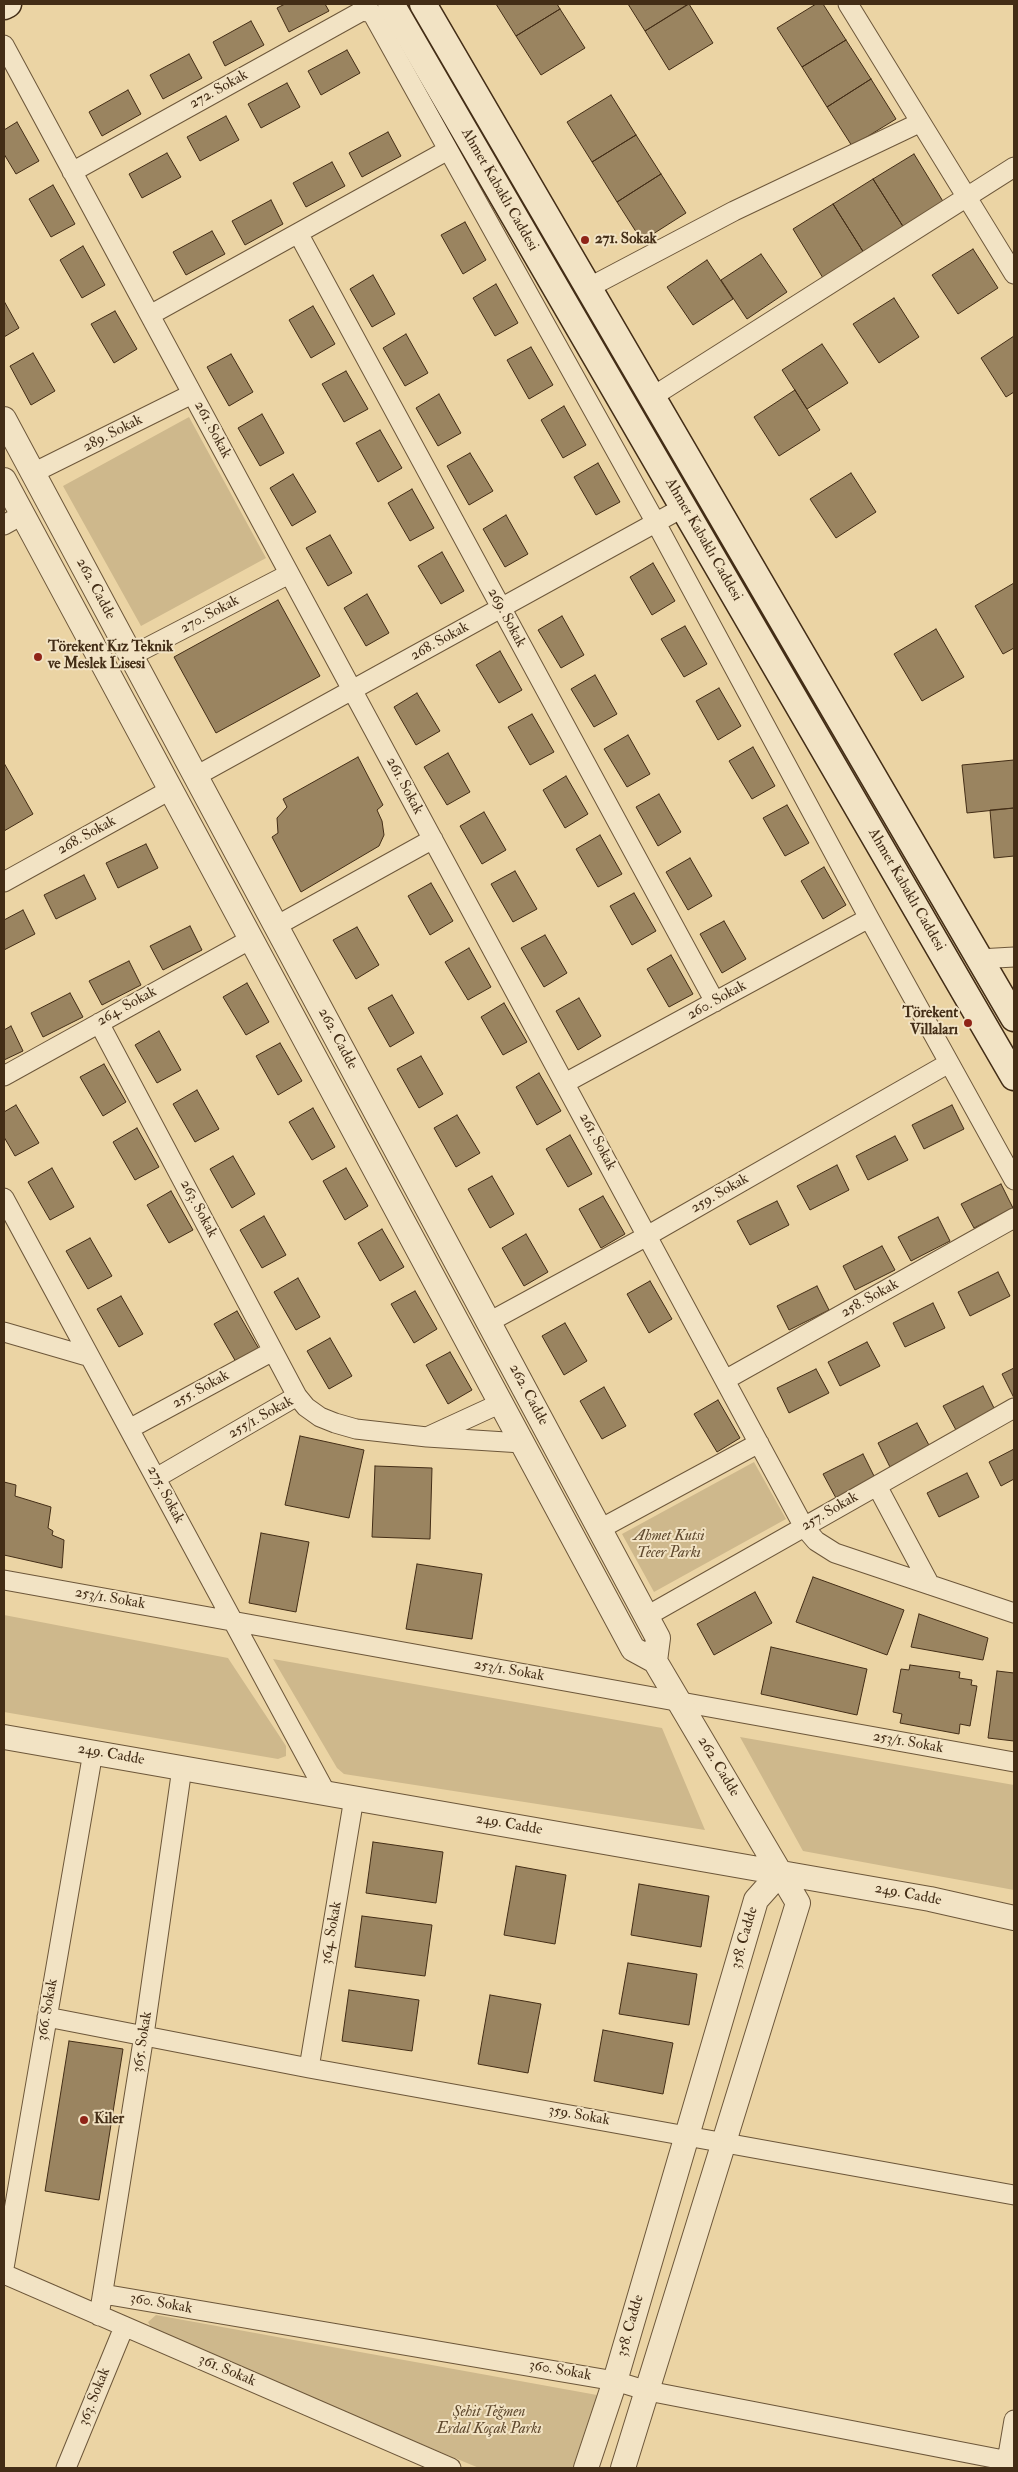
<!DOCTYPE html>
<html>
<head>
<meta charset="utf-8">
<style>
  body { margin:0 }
  #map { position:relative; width:1018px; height:2472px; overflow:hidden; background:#ebd4a4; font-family:"IM FELL Double Pica",serif }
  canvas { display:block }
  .frame { position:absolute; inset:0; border:5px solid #432d16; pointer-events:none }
</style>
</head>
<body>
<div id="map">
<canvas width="1018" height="2472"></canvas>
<div class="frame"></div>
</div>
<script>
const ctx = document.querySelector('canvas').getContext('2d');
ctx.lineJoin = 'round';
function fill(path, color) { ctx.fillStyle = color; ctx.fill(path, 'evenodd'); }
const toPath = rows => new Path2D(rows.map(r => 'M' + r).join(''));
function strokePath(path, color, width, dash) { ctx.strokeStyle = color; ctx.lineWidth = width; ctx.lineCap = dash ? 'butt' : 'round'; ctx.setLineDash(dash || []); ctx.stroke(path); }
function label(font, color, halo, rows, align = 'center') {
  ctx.font = font + ' "IM FELL Double Pica",serif'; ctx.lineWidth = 4; ctx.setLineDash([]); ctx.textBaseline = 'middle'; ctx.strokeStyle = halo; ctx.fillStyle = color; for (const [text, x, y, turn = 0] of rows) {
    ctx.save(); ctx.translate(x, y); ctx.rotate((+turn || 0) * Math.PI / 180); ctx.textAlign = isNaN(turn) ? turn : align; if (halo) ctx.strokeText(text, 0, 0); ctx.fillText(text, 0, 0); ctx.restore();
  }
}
const green = toPath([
  [189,417,266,558,141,626,63,486],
  [754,1462,786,1519,654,1592,622,1534],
  [4,1615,228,1658,286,1746,286,1756,278,1759,4,1712],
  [273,1659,662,1728,705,1830,344,1774,337,1768],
  [740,1737,1014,1785,1014,1890,803,1851],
  [156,2315,597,2395,576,2468,479,2468,154,2333,148,2322]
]);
const building = toPath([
  [285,4,325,4,329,11,289,32,277,8,285,4],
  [496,4,557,4,560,9,516,36,496,4],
  [628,4,688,4,645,31,628,4],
  [689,4,713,43,669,70,645,31,689,4],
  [816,4,823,4,846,40,802,67,777,28,816,4],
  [560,9,585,48,541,75,516,36,560,9],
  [251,21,264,45,225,66,213,42,251,21],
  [846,40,871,79,827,107,802,67,846,40],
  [347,50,360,73,321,95,308,71,347,50],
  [189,54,202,78,163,99,150,75,189,54],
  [871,79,896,119,852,146,827,107,871,79],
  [287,83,300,107,261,128,248,104,287,83],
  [128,90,141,114,102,136,89,112,128,90],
  [611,95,636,135,592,162,567,122,611,95],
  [226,116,239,140,200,161,187,137,226,116],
  [17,122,39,161,16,174,4,154,4,130,17,122],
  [388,132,401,156,362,177,349,153,388,132],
  [636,135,661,174,617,202,592,162,636,135],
  [167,153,181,177,142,198,129,174,167,153],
  [914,154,944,203,904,228,873,179,914,154],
  [332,162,345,186,306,207,293,183,332,162],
  [661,174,686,213,642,241,617,202,661,174],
  [873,179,904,228,864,253,833,204,873,179],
  [53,185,75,224,51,237,29,199,53,185],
  [271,200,283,224,245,245,232,221,271,200],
  [833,204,864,253,823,278,793,229,833,204],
  [465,222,486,260,463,274,441,235,465,222],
  [212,231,225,254,186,275,173,252,212,231],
  [83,246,105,285,82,298,60,260,83,246],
  [973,249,998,288,958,314,932,275,973,249],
  [761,254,787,292,747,319,721,280,761,254],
  [707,260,733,299,693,325,667,287,707,260],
  [373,275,395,314,372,327,350,289,373,275],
  [496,284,518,323,495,336,473,298,496,284],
  [894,298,919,337,879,363,853,324,894,298],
  [4,301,19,328,4,337,4,301],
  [313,306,335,344,311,358,289,320,313,306],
  [115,311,137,349,114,363,91,324,115,311],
  [406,334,428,373,405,386,383,348,406,334],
  [1014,336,1014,392,1006,397,981,358,1014,336],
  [822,344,848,383,807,409,782,370,822,344],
  [531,347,553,385,529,399,507,360,531,347],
  [33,353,55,391,31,405,10,366,33,353],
  [231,354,253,392,229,406,207,367,231,354],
  [346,371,368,409,344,422,322,384,346,371],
  [795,390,820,430,779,456,754,417,795,390],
  [439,394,461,433,438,446,416,408,439,394],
  [564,406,586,445,563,458,541,420,564,406],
  [262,414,284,453,260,466,238,428,262,414],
  [380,430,402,468,378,482,356,443,380,430],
  [470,453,493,491,469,505,447,466,470,453],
  [598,463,620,502,596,515,574,477,598,463],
  [851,473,876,512,836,538,810,499,851,473],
  [293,474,316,512,292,526,270,488,293,474],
  [412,489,434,528,410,541,388,503,412,489],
  [506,515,528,554,505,567,483,529,506,515],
  [330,535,352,573,328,586,306,548,330,535],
  [442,552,464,591,441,604,418,566,442,552],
  [653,563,675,601,652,615,630,577,653,563],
  [1014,583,1014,648,1003,654,975,606,1014,583],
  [367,594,389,633,366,646,344,608,367,594],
  [278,600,320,676,216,733,174,657,278,600],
  [562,616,584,655,561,668,538,630,562,616],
  [685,626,707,664,684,677,661,639,685,626],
  [936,629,964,677,922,701,894,654,936,629],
  [500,651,522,690,499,703,476,665,500,651],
  [595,675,617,714,594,727,571,689,595,675],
  [719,688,741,726,718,740,696,701,719,688],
  [417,693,440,731,416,745,394,707,417,693],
  [532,714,554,752,530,765,508,727,532,714],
  [628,735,650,774,627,787,604,749,628,735],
  [753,747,775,786,752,799,729,761,753,747],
  [448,753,470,792,447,805,424,767,448,753],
  [358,757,383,805,377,810,382,821,384,835,379,846,301,892,272,837,278,833,277,818,287,807,283,799,358,757],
  [1014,760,1014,808,967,813,962,765,1014,760],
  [4,763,33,814,4,831,4,763],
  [566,776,588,814,565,828,543,790,566,776],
  [659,794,681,832,658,846,636,807,659,794],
  [787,805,809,843,785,856,763,818,787,805],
  [1014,808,1014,856,994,858,990,810,1014,808],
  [484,812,506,850,482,864,460,826,484,812],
  [600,835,622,874,598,887,576,849,600,835],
  [146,844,158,868,118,888,106,863,146,844],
  [690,858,712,896,688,910,666,872,690,858],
  [824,867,846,905,823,919,801,881,824,867],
  [515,871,537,909,513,922,491,884,515,871],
  [84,875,96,899,56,919,44,895,84,875],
  [431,883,453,921,430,935,408,896,431,883],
  [634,893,656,931,632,945,610,906,634,893],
  [23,910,35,934,4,950,4,920,23,910],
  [724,921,746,959,722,973,700,934,724,921],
  [190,926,202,950,163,970,150,946,190,926],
  [357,927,379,965,356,979,333,940,357,927],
  [545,935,567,973,544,987,521,948,545,935],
  [469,948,491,987,468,1000,445,962,469,948],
  [671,955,693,994,669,1007,647,969,671,955],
  [129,961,141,985,102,1005,89,981,129,961],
  [247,983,269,1022,246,1035,223,997,247,983],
  [70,993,83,1017,43,1037,31,1013,70,993],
  [392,995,414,1033,390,1047,368,1008,392,995],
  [579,998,601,1036,578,1050,556,1011,579,998],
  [504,1003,527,1042,503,1055,481,1017,504,1003],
  [11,1026,23,1051,4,1060,4,1030,11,1026],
  [159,1031,181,1070,157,1083,135,1045,159,1031],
  [280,1043,302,1081,278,1095,256,1056,280,1043],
  [421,1056,443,1094,419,1108,397,1069,421,1056],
  [104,1064,126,1102,103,1116,80,1077,104,1064],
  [539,1073,561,1111,537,1125,516,1087,539,1073],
  [197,1090,219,1129,195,1142,173,1104,197,1090],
  [16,1105,39,1143,15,1156,4,1137,4,1112,16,1105],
  [952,1105,964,1129,924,1149,912,1125,952,1105],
  [313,1108,335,1147,312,1160,289,1122,313,1108],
  [457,1115,480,1153,456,1167,434,1128,457,1115],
  [137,1128,159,1167,135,1180,113,1142,137,1128],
  [570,1135,592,1174,568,1187,546,1149,570,1135],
  [895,1136,908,1160,868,1180,856,1156,895,1136],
  [233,1156,255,1194,232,1208,210,1169,233,1156],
  [837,1165,849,1190,810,1210,797,1186,837,1165],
  [52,1168,74,1207,50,1220,28,1182,52,1168],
  [346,1168,368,1206,345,1220,323,1181,346,1168],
  [492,1176,514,1214,490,1228,468,1189,492,1176],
  [1001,1184,1013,1208,974,1228,961,1204,1001,1184],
  [171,1191,193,1230,169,1243,147,1205,171,1191],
  [603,1196,625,1234,601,1248,579,1209,603,1196],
  [777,1201,789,1225,750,1245,737,1221,777,1201],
  [264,1216,286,1255,262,1268,240,1230,264,1216],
  [938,1217,950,1241,911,1261,898,1237,938,1217],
  [382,1229,404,1267,380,1281,358,1243,382,1229],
  [526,1234,548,1272,524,1286,502,1248,526,1234],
  [90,1238,112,1276,88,1289,66,1251,90,1238],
  [882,1246,895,1270,855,1290,843,1266,882,1246],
  [998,1272,1010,1296,970,1316,958,1292,998,1272],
  [298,1278,320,1317,296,1330,274,1292,298,1278],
  [650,1281,672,1319,649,1333,627,1294,650,1281],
  [817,1286,829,1310,789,1330,777,1306,817,1286],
  [415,1291,437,1329,414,1343,391,1304,415,1291],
  [121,1296,143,1334,119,1347,97,1309,121,1296],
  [933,1303,945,1328,905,1347,893,1323,933,1303],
  [237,1311,259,1349,236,1362,214,1324,237,1311],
  [565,1323,587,1361,564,1375,542,1336,565,1323],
  [330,1338,352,1376,329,1389,307,1351,330,1338],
  [867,1342,880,1366,840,1386,828,1362,867,1342],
  [450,1352,472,1390,448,1404,426,1365,450,1352],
  [1014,1368,1014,1398,1002,1374,1014,1368],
  [816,1369,829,1393,789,1413,777,1388,816,1369],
  [983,1386,995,1410,956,1430,943,1406,983,1386],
  [604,1387,626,1426,602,1439,580,1401,604,1387],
  [718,1400,740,1438,717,1452,694,1414,718,1400],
  [917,1423,930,1447,890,1467,878,1443,917,1423],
  [300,1436,364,1450,349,1518,285,1505,300,1436],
  [1014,1449,1014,1479,1001,1486,989,1462,1014,1449],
  [863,1454,875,1478,836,1498,823,1474,863,1454],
  [375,1466,432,1468,430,1539,372,1537,375,1466],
  [967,1473,979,1497,939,1517,927,1493,967,1473],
  [4,1482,16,1485,15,1496,51,1507,48,1528,53,1531,52,1535,64,1540,62,1568,4,1555,4,1482],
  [261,1533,309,1542,296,1612,249,1603,261,1533],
  [417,1564,482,1574,472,1639,406,1629,417,1564],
  [813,1577,904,1610,887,1655,796,1622,813,1577],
  [755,1592,772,1623,714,1655,697,1624,755,1592],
  [919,1614,988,1638,983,1660,911,1647,919,1614],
  [771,1647,867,1669,857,1715,761,1694,771,1647],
  [910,1665,960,1672,959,1678,972,1680,971,1685,977,1686,970,1726,960,1724,959,1734,900,1723,902,1714,893,1712,901,1669,909,1670,910,1665],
  [997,1671,1014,1673,1014,1741,988,1738,997,1671],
  [373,1842,443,1852,436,1903,366,1893,373,1842],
  [516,1866,566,1875,555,1944,504,1935,516,1866],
  [639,1884,709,1896,701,1947,631,1935,639,1884],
  [362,1916,432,1925,425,1976,355,1967,362,1916],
  [628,1963,697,1974,689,2025,619,2014,628,1963],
  [349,1990,419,2000,412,2051,342,2041,349,1990],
  [490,1995,541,2004,528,2073,478,2064,490,1995],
  [603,2030,673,2043,663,2094,594,2081,603,2030],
  [69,2041,123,2049,99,2200,45,2191,69,2041]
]);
const minor = toPath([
  [848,4,1014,274],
  [4,45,804,1527,816,1541,835,1553,1014,1613],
  [72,172,362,11,372,13,656,523,869,918,1014,1180],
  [298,233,715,1002],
  [588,288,734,211,919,123],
  [150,315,448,150],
  [652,397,1014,167],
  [33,473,192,394],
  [4,525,22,515],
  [131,656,289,574],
  [196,776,684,507],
  [4,882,170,790],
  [276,926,433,839],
  [979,959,1014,957],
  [99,1023,297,1396],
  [4,1076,251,939],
  [565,1083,869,918],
  [4,1198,326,1793],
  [489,1322,647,1236,949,1063],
  [4,1332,90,1357],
  [725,1380,1014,1218],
  [501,1403,427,1437,522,1443],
  [129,1429,273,1351],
  [156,1478,297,1396,306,1407,320,1417,335,1423,356,1429,427,1437],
  [877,1486,930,1585],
  [600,1529,759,1443],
  [4,1580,1014,1762],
  [647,1616,1014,1408],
  [47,2017,309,2068,1014,2195],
  [309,2068,354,1798],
  [4,2268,93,1752],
  [4,2274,451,2468],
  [103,2294,615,2381,648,2391,1014,2462],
  [99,2316,144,2035,182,1768],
  [1007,2461,1014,2420],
  [66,2468,124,2327]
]);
const tertiary = toPath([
  [4,419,658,1638,655,1661],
  [4,480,633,1649,655,1661,798,1903,623,2468],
  [4,1737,930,1899,1014,1918],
  [586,2468,615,2381,756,1900,781,1872]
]);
const secondary = toPath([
  [391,4,1014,1077],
  [423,4,1014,1018],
  [4,6,8,4]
]);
const markers = [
  [585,240,5,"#8f2418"],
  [38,657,5,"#8f2418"],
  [968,1023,5,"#8f2418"],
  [84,2120,5,"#8f2418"]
];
const streetNames = [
  ["272. Sokak",219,90,-29],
  ["Ahmet Kabaklı Caddesi",499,190,60],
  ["261. Sokak",212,430,62],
  ["289. Sokak",113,434,-27],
  ["Ahmet Kabaklı Caddesi",703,540,60],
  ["262. Cadde",95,589,62],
  ["270. Sokak",210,615,-28],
  ["269. Sokak",506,618,62],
  ["268. Sokak",440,642,-29],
  ["261. Sokak",404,786,62],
  ["268. Sokak",87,836,-29],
  ["Ahmet Kabaklı Caddesi",906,890,60],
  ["260. Sokak",717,1001,-29],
  ["264. Sokak",127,1007,-29],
  ["262. Cadde",337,1039,62],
  ["261. Sokak",597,1142,62],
  ["259. Sokak",720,1194,-30],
  ["263. Sokak",198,1209,62],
  ["258. Sokak",870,1299,-29],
  ["255. Sokak",201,1390,-29],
  ["262. Cadde",528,1395,62],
  ["255/1. Sokak",261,1418,-29],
  ["275. Sokak",165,1495,62],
  ["257. Sokak",830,1512,-30],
  ["253/1. Sokak",110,1599,10],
  ["253/1. Sokak",509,1671,10],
  ["253/1. Sokak",908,1743,10],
  ["249. Cadde",111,1755,10],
  ["262. Cadde",718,1767,59],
  ["249. Cadde",509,1825,10],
  ["249. Cadde",908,1895,11],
  ["364. Sokak",332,1933,-80],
  ["358. Cadde",745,1938,-74],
  ["366. Sokak",48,2010,-80],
  ["365. Sokak",143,2042,-81],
  ["359. Sokak",579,2116,10],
  ["360. Sokak",161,2304,10],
  ["358. Cadde",631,2326,-74],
  ["361. Sokak",227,2371,23],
  ["360. Sokak",560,2371,10],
  ["363. Sokak",95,2397,-68]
];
const poiNames = [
  ["271. Sokak",595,240],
  ["Törekent Kız Teknik",48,648],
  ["ve Meslek Lisesi",48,665],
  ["Törekent",958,1014,"right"],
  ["Villaları",958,1031,"right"],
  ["Kiler",94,2120]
];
const parkNames = [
  ["Ahmet Kutsi",669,1537],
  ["Tecer Parkı",669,1554],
  ["Şehit Teğmen",489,2413],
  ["Erdal Koçak Parkı",489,2430]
];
fill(green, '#ceb88c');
fill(building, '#9a8460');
strokePath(building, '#432d16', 1);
strokePath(minor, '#6d573a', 21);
strokePath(tertiary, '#6d573a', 26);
strokePath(secondary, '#432d16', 29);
strokePath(minor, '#f2e3c4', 19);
strokePath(tertiary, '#f2e3c4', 24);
strokePath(secondary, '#f2e3c4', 26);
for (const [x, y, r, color] of markers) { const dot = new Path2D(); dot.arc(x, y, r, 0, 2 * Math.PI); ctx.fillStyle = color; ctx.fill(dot); strokePath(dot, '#f2e3c4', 2); }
label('15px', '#432d16', '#f2e3c4', streetNames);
label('bold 15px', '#432d16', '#f2e3c4', poiNames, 'left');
label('italic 15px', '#5f492e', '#f2e3c4', parkNames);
</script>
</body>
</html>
